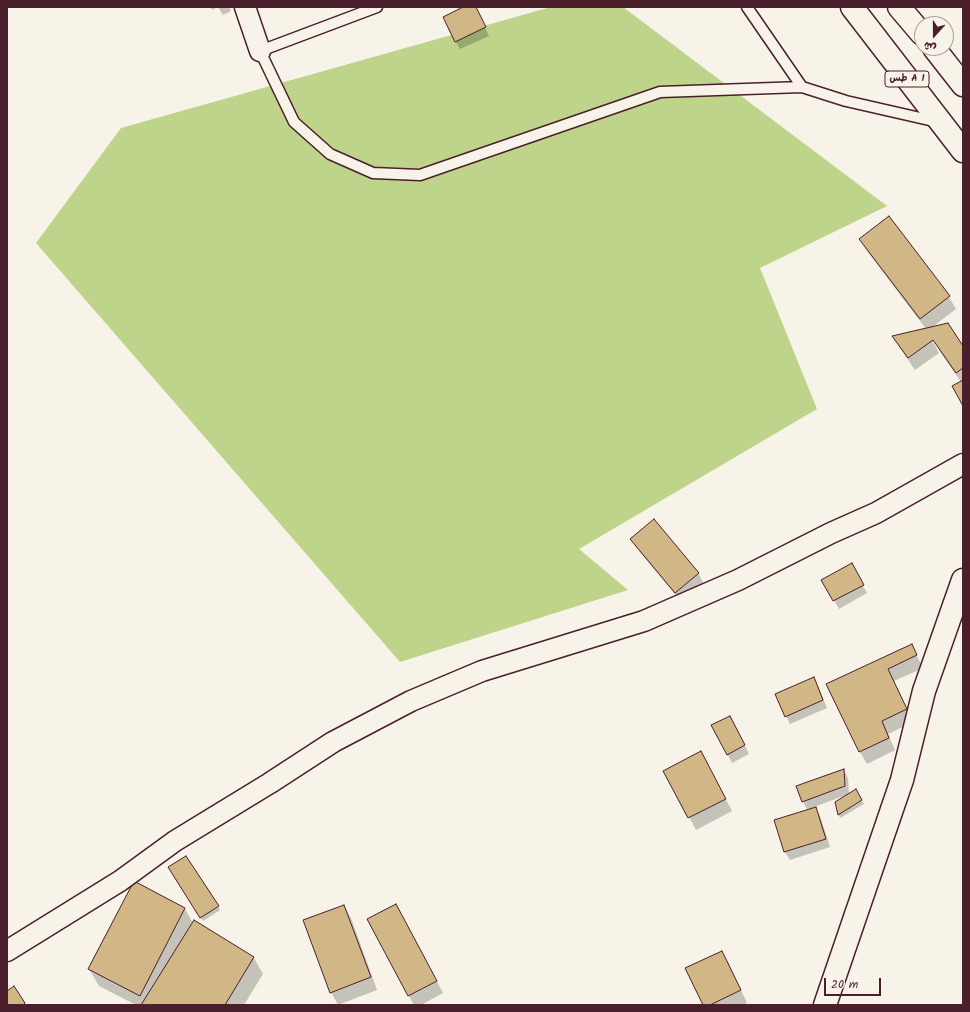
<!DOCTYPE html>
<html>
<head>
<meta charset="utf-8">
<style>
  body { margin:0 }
  #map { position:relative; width:970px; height:1012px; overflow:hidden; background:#f7f3e8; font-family:Kalam,"Playpen Sans Arabic",sans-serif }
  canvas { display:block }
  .frame { position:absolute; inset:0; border:8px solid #4a1f2b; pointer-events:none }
  .north { position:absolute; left:914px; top:16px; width:40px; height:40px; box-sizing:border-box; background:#f7f3e8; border:1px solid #b29e9c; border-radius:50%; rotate:201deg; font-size:11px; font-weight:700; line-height:16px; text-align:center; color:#4a1f2b }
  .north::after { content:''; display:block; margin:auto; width:14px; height:18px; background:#4a1f2b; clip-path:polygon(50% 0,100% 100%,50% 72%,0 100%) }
  .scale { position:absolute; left:824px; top:978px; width:57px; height:18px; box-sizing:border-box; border:2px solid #4a1f2b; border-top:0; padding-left:5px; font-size:12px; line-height:14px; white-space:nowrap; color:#4a1f2b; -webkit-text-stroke:3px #f7f3e8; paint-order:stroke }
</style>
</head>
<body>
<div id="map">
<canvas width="970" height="1012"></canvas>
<div class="frame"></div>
<div class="north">ش</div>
<div class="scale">20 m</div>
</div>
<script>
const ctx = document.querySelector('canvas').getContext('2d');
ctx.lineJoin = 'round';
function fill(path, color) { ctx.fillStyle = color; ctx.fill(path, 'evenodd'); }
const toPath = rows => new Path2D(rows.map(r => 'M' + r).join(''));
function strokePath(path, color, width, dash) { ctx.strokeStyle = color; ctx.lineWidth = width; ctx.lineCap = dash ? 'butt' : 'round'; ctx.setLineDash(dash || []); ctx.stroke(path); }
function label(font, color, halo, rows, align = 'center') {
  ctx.font = font + ' Kalam,"Playpen Sans Arabic",sans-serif'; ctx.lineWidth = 3; ctx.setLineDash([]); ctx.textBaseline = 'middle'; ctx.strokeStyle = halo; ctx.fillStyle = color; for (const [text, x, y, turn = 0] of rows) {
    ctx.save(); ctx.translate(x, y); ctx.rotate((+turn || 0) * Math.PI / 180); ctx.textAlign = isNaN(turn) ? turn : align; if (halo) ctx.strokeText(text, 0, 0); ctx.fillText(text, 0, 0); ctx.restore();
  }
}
const green = toPath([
  [551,7,623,7,887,206,760,268,817,409,579,549,628,590,400,662,36,243,121,128]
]);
const shadow = toPath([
  [210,7,229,7,231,11,223,15,218,7,212,10],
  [465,7,475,7,489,36,460,49,456,42],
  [889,217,949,297,956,309,931,328,963,347,963,404,961,382,941,353,934,340,932,340,939,353,915,370,900,348,893,336,926,329,867,251,860,239],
  [632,539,698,573,705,586,683,604,639,551],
  [851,565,867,593,839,609,823,580],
  [911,645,923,668,894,681,913,722,888,734,895,750,867,764,860,752,828,685],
  [818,686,827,708,790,724,786,716],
  [734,725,749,754,732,763,713,726],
  [707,764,732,811,696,830,665,771],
  [844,770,848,778,849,795,856,791,864,804,840,818,839,815,846,795,814,807,820,816,830,847,790,860,785,852,775,821,808,811,803,801],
  [171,871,218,907,220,910,203,921],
  [344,906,351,918,377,990,338,1005,331,992],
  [185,909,193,923,194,921,254,958,263,974,244,1005,136,1005,99,986,89,969],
  [403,917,443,993,421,1005,414,1005,409,996],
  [722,952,729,964,747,1003,743,1005,704,1005]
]);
const building = toPath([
  [463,7,476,7,486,27,455,42,443,17,463,7],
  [889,216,950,296,920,319,859,239,889,216],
  [948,323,963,346,963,368,956,373,933,340,908,358,892,336,948,323],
  [963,380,963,406,952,386,963,380],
  [654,519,699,573,675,593,630,539,654,519],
  [852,563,864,585,833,601,821,580,852,563],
  [912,644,917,655,888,669,907,709,882,721,889,738,859,752,826,684,912,644],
  [814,677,823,700,785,717,775,694,814,677],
  [730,716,745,745,727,755,711,725,730,716],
  [701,751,726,799,688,818,663,771,701,751],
  [844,769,845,786,802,802,796,786,844,769],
  [856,789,862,800,838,815,835,802,856,789],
  [816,807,826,839,784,852,774,820,816,807],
  [186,856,219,906,200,918,168,867,186,856],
  [134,881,185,908,140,996,88,969,134,881],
  [396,904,437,981,408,996,367,919,396,904],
  [344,905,371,977,330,993,303,920,344,905],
  [194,920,254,957,225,1005,141,1005,194,920],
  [722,951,741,990,710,1005,703,1005,685,968,722,951],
  [14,986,25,1003,23,1005,7,1005,7,991,14,986]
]);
const service = toPath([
  [377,7,260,51,294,122,330,154,373,173,420,175,660,92,802,87],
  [747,7,802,87,846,101,938,122]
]);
const minor = toPath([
  [245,7,260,51],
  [7,951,120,881,175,841,270,783,333,742,411,701,482,671,644,621,738,580,831,533,876,513,963,464]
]);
const tertiary = toPath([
  [825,1005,902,780,924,691,963,580]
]);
const trunk = toPath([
  [852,7,963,151],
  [899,7,922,34],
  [934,48,963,85]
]);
const shields = [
  [907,79,44]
];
const shieldNames = [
  ["طس A 1",907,79]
];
fill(green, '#bdd48a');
fill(shadow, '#0003');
fill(building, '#d1b686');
strokePath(building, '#4a1f2b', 1);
strokePath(service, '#4a1f2b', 13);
strokePath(minor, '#4a1f2b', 23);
strokePath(tertiary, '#4a1f2b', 25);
strokePath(trunk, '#4a1f2b', 25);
strokePath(service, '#f7f3e8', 10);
strokePath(minor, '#f7f3e8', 20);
strokePath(tertiary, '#f7f3e8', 22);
strokePath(trunk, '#f7f3e8', 22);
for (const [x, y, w] of shields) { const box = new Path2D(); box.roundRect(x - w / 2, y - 8, w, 16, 3); ctx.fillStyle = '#f7f3e8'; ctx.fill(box); strokePath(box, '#4a1f2b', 1); }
label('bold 10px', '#4a1f2b', null, shieldNames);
</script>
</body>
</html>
